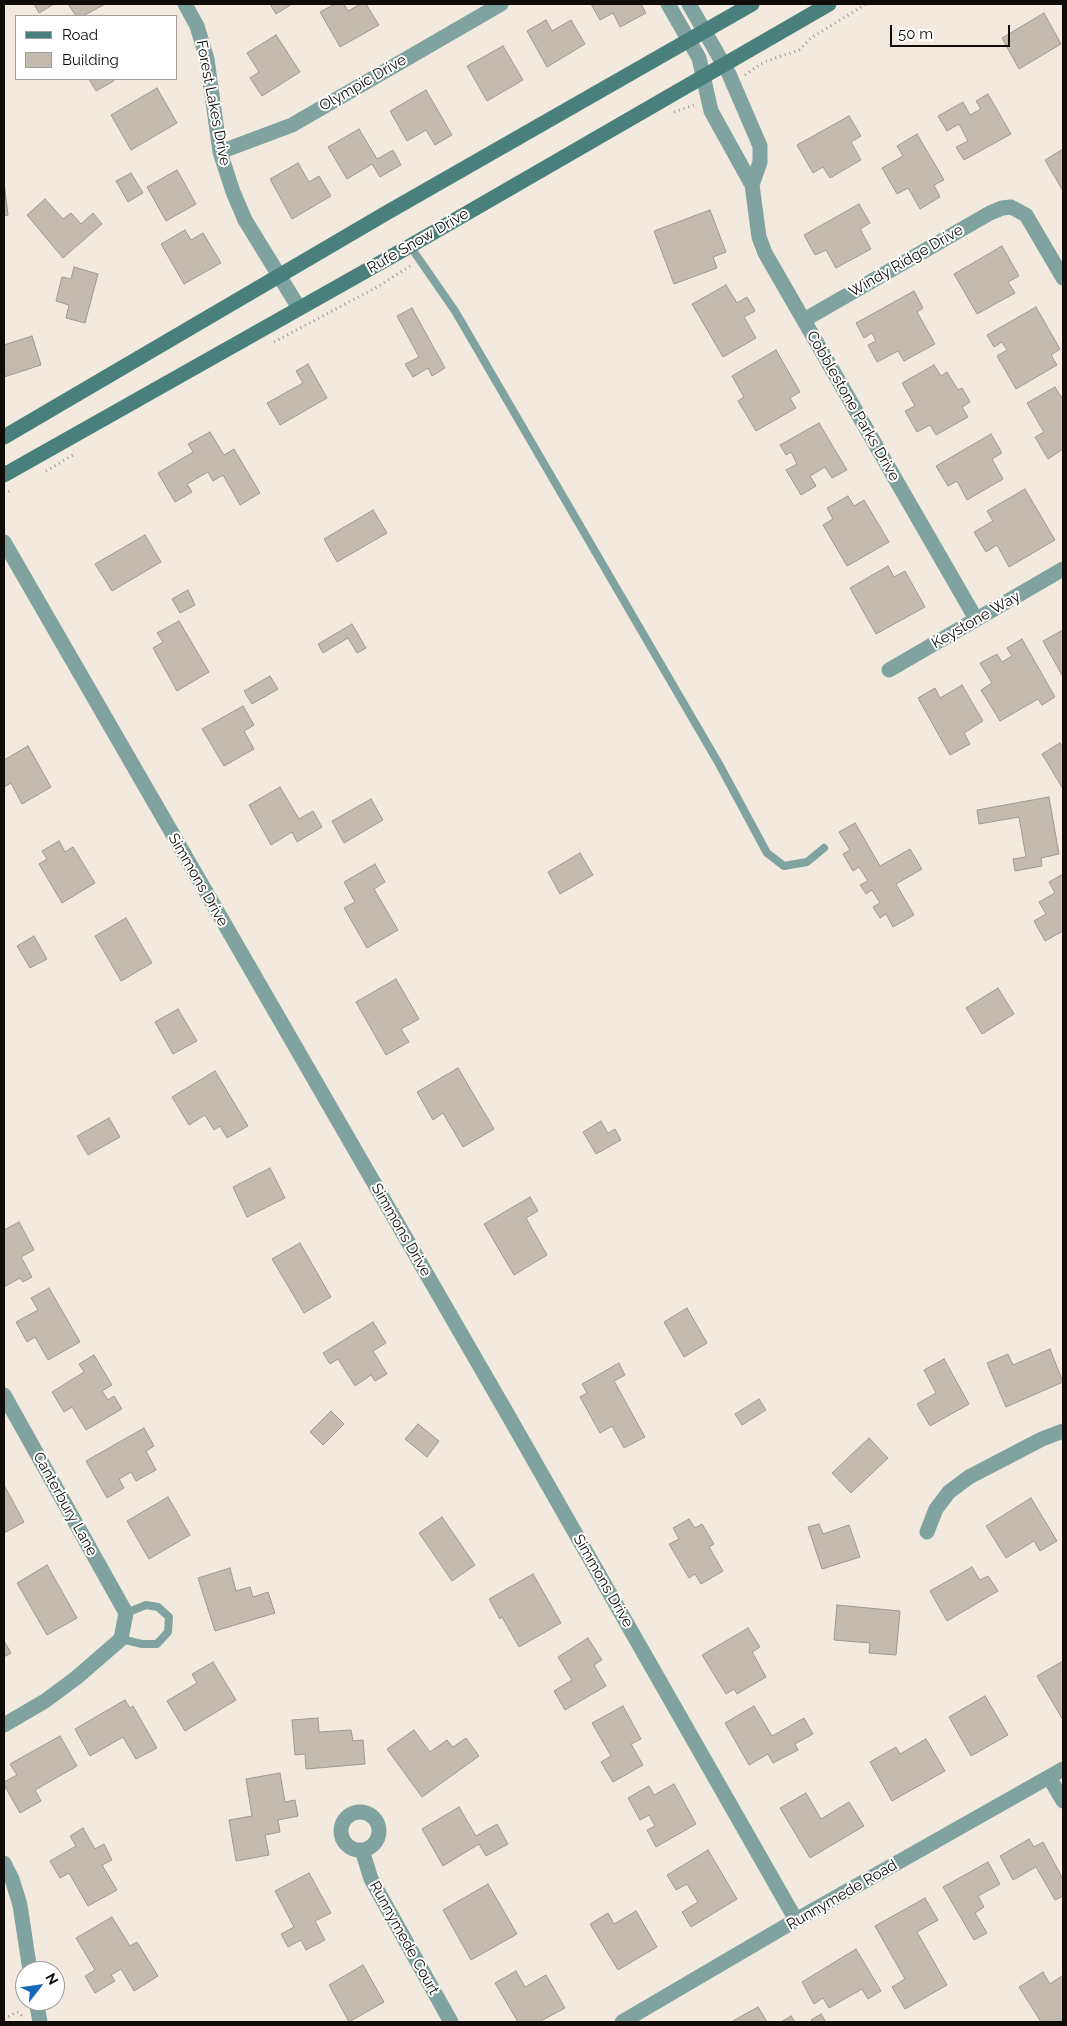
<!DOCTYPE html>
<html>
<head>
<meta charset="utf-8">
<style>
  body { margin:0 }
  #map { position:relative; width:1067px; height:2026px; overflow:hidden; background:#f2eadf; font-family:Raleway,sans-serif }
  canvas { display:block }
  .frame { position:absolute; inset:0; border:5px solid #0f0c09; pointer-events:none }
  .legend { position:absolute; left:15px; top:15px; width:162px; height:65px; box-sizing:border-box; background:#fff; border:1px solid #9f9e9d; margin:0; padding:6px 9px; list-style:none; font-size:15px; color:#0f0c09 }
  .legend li { display:flex; align-items:center; gap:10px; height:25px }
  .legend b { width:25px; border:1px solid #9f9e9d }
  .north { position:absolute; left:15px; top:1961px; width:50px; height:50px; box-sizing:border-box; background:#fff; border:1px solid #9f9e9d; border-radius:50%; rotate:60deg; font-size:14px; font-weight:700; line-height:20px; text-align:center; color:#0f0c09 }
  .north::after { content:''; display:block; margin:auto; width:18px; height:22px; background:#1669b7; clip-path:polygon(50% 0,100% 100%,50% 72%,0 100%) }
  .scale { position:absolute; left:890px; top:25px; width:120px; height:22px; box-sizing:border-box; border:2px solid #0f0c09; border-top:0; padding-left:6px; font-size:15px; line-height:18px; white-space:nowrap; color:#0f0c09; -webkit-text-stroke:4px #fff; paint-order:stroke }
</style>
</head>
<body>
<div id="map">
<canvas width="1067" height="2026"></canvas>
<div class="frame"></div>
<ul class="legend">
<li><b style="height:6px;background:#4a807b"></b>Road</li>
<li><b style="height:14px;background:#c3bbb0"></b>Building</li>
</ul>
<div class="north">N</div>
<div class="scale">50 m</div>
</div>
<script>
const ctx = document.querySelector('canvas').getContext('2d');
ctx.lineJoin = 'round';
function fill(path, color) { ctx.fillStyle = color; ctx.fill(path, 'evenodd'); }
const toPath = rows => new Path2D(rows.map(r => 'M' + r).join(''));
function strokePath(path, color, width, dash) { ctx.strokeStyle = color; ctx.lineWidth = width; ctx.lineCap = dash ? 'butt' : 'round'; ctx.setLineDash(dash || []); ctx.stroke(path); }
function label(font, color, halo, rows, align = 'center') {
  ctx.font = font + ' Raleway,sans-serif'; ctx.lineWidth = 4; ctx.setLineDash([]); ctx.textBaseline = 'middle'; ctx.strokeStyle = halo; ctx.fillStyle = color; for (const [text, x, y, turn = 0] of rows) {
    ctx.save(); ctx.translate(x, y); ctx.rotate((+turn || 0) * Math.PI / 180); ctx.textAlign = isNaN(turn) ? turn : align; if (halo) ctx.strokeText(text, 0, 0); ctx.fillText(text, 0, 0); ctx.restore();
  }
}
const building = toPath([
  [34,4,54,4,39,13,34,4],
  [68,4,105,4,83,16,76,16,68,4],
  [270,4,292,4,276,14,270,4],
  [335,4,344,4,348,11,361,4,366,4,379,25,340,47,320,12,335,4],
  [591,4,641,4,646,13,620,27,613,13,600,20,591,4],
  [1044,13,1061,44,1019,69,1002,38,1044,13],
  [546,20,552,31,571,20,585,44,547,67,527,31,546,20],
  [276,35,300,72,262,96,250,78,259,72,247,53,276,35],
  [503,46,523,80,487,101,467,66,503,46],
  [89,79,113,79,114,81,96,91,89,79],
  [157,88,177,123,131,150,111,115,157,88],
  [426,90,452,135,435,145,426,130,407,141,390,111,426,90],
  [988,94,1011,134,964,160,956,147,968,141,959,124,947,131,938,116,963,102,970,115,981,109,976,101,988,94],
  [849,116,861,136,851,142,861,160,830,178,823,167,813,173,797,145,849,116],
  [359,129,377,159,393,150,401,165,380,177,372,164,347,179,328,147,359,129],
  [917,134,944,180,934,185,940,197,920,209,908,188,897,194,882,168,903,156,897,146,917,134],
  [1063,149,1063,191,1045,160,1063,149],
  [298,163,309,182,319,176,331,196,292,219,270,179,298,163],
  [177,170,196,204,166,221,147,187,177,170],
  [131,173,143,193,128,202,116,181,131,173],
  [4,182,8,215,4,216,4,182],
  [45,199,63,219,71,213,81,224,93,213,102,224,63,258,27,215,45,199],
  [859,204,870,223,860,229,871,249,836,268,826,250,815,255,804,235,859,204],
  [710,210,726,252,713,257,717,268,674,284,654,231,710,210],
  [185,230,191,240,203,233,221,263,184,284,161,244,185,230],
  [1002,246,1019,276,1008,282,1015,293,977,314,954,274,1002,246],
  [74,267,98,274,85,323,66,318,69,305,56,301,62,277,71,279,74,267],
  [726,285,737,303,747,297,755,311,744,317,756,338,723,357,692,304,726,285],
  [914,291,923,308,917,312,935,344,904,361,898,351,877,362,868,345,876,341,872,333,864,338,856,323,914,291],
  [1036,307,1060,349,1051,355,1057,365,1016,389,997,356,1007,350,1002,342,994,347,987,335,1036,307],
  [412,308,445,368,432,376,428,368,413,377,405,364,419,357,397,316,412,308],
  [32,336,41,365,4,377,4,345,32,336],
  [776,350,800,392,790,398,796,408,756,431,738,401,744,397,732,376,776,350],
  [308,364,327,398,280,425,267,403,303,383,296,371,308,364],
  [934,365,941,376,947,372,958,390,962,388,970,402,962,407,968,417,936,435,930,425,917,432,905,411,915,406,902,383,934,365],
  [1055,387,1061,397,1063,396,1063,449,1048,459,1035,437,1044,432,1027,403,1055,387],
  [819,423,847,470,832,478,825,467,810,476,816,486,801,495,786,470,797,464,791,452,786,455,780,445,819,423],
  [210,432,224,455,234,449,260,493,240,505,223,475,213,481,208,472,187,484,192,492,175,502,158,473,193,452,188,444,210,432],
  [991,434,1002,453,992,459,1003,479,967,500,957,481,948,486,936,466,991,434],
  [1025,489,1055,540,1009,567,997,545,986,552,974,532,993,521,987,511,1025,489],
  [848,496,854,506,864,500,889,542,847,566,823,525,833,519,827,508,848,496],
  [373,510,387,533,337,562,324,539,373,510],
  [145,535,161,562,112,591,95,564,145,535],
  [888,566,894,577,905,571,925,607,876,634,850,588,888,566],
  [188,590,195,605,180,613,172,599,188,590],
  [179,621,209,672,177,691,153,648,163,642,157,633,179,621],
  [352,624,366,648,357,653,348,638,323,653,318,644,352,624],
  [1063,630,1063,677,1043,641,1063,630],
  [1022,639,1055,697,1042,705,1038,699,1000,721,981,690,992,683,980,663,997,654,1002,662,1012,656,1007,648,1022,639],
  [270,676,278,689,252,704,244,691,270,676],
  [962,685,983,721,964,733,970,744,950,755,918,698,935,688,940,698,962,685],
  [243,706,254,725,244,731,254,749,224,766,202,729,243,706],
  [1060,743,1063,748,1063,789,1042,754,1060,743],
  [28,746,51,787,22,804,11,783,4,787,4,760,28,746],
  [280,787,299,819,313,811,322,827,297,842,292,832,271,845,249,805,280,787],
  [1049,797,1059,854,1041,858,1042,866,1015,871,1013,859,1026,857,1019,817,979,824,977,810,1049,797],
  [371,799,383,820,344,843,332,821,371,799],
  [855,823,880,866,910,849,922,869,896,884,914,915,893,927,886,914,880,918,873,907,880,903,872,890,866,894,860,885,868,881,859,867,853,871,843,854,850,850,839,832,855,823],
  [59,841,65,852,73,847,95,883,62,903,39,864,47,859,42,851,59,841],
  [580,853,593,875,560,894,548,872,580,853],
  [375,864,385,882,374,889,398,930,367,948,344,908,355,902,344,882,375,864],
  [1063,874,1063,931,1045,941,1034,921,1046,914,1039,902,1055,893,1049,882,1063,874],
  [126,918,152,963,121,981,95,936,126,918],
  [34,936,47,959,30,968,17,946,34,936],
  [396,979,419,1019,401,1029,409,1042,386,1055,356,1002,396,979],
  [998,988,1014,1014,982,1034,966,1008,998,988],
  [178,1009,197,1041,173,1054,155,1022,178,1009],
  [458,1068,494,1129,463,1147,443,1113,433,1120,417,1092,458,1068],
  [215,1071,248,1126,227,1138,220,1126,214,1130,205,1115,189,1125,172,1097,215,1071],
  [109,1118,120,1137,88,1155,77,1136,109,1118],
  [601,1121,608,1133,615,1129,621,1140,596,1154,583,1132,601,1121],
  [270,1168,285,1198,247,1217,233,1187,270,1168],
  [530,1197,538,1211,526,1218,547,1255,514,1275,484,1224,530,1197],
  [19,1222,34,1250,21,1257,32,1277,23,1282,20,1278,4,1287,4,1230,19,1222],
  [300,1243,331,1297,304,1313,272,1259,300,1243],
  [49,1288,80,1342,48,1360,35,1337,27,1342,16,1322,38,1310,31,1298,49,1288],
  [687,1308,707,1343,684,1357,664,1322,687,1308],
  [373,1322,386,1343,373,1351,387,1374,375,1381,371,1375,355,1386,338,1359,330,1364,323,1353,373,1322],
  [1050,1349,1063,1382,1006,1407,987,1363,1008,1354,1013,1365,1050,1349],
  [94,1355,112,1385,102,1391,108,1400,114,1396,122,1409,86,1430,72,1407,64,1412,52,1392,84,1372,79,1364,94,1355],
  [944,1359,969,1404,930,1426,917,1404,936,1393,924,1370,944,1359],
  [619,1363,625,1375,614,1381,645,1437,624,1448,612,1426,600,1433,580,1397,587,1393,582,1384,619,1363],
  [759,1399,766,1410,742,1425,735,1414,759,1399],
  [331,1411,344,1424,323,1445,310,1432,331,1411],
  [418,1424,439,1441,427,1457,405,1439,418,1424],
  [144,1428,154,1446,146,1451,156,1470,136,1481,131,1472,119,1479,124,1488,107,1498,86,1461,144,1428],
  [869,1438,888,1458,851,1493,832,1473,869,1438],
  [4,1485,24,1522,4,1533,4,1485],
  [168,1497,190,1535,149,1559,127,1521,168,1497],
  [1031,1498,1057,1541,1040,1551,1034,1541,1006,1558,986,1526,1031,1498],
  [442,1517,475,1565,452,1581,419,1533,442,1517],
  [689,1519,695,1528,702,1524,714,1544,709,1547,723,1571,701,1584,695,1574,689,1578,669,1544,679,1539,673,1528,689,1519],
  [819,1524,823,1534,849,1525,860,1557,822,1569,808,1527,819,1524],
  [47,1565,77,1618,47,1635,17,1583,47,1565],
  [972,1567,980,1580,988,1576,998,1591,947,1621,930,1591,972,1567],
  [230,1568,236,1591,250,1587,253,1597,268,1592,275,1613,215,1631,198,1578,230,1568],
  [533,1574,561,1623,519,1647,502,1617,500,1619,489,1599,533,1574],
  [837,1605,900,1611,896,1655,869,1653,870,1643,834,1640,837,1605],
  [748,1628,760,1647,752,1652,766,1677,737,1694,734,1689,726,1694,702,1655,748,1628],
  [588,1638,602,1660,594,1665,606,1686,565,1710,554,1691,572,1680,558,1657,588,1638],
  [4,1641,11,1653,4,1657,4,1641],
  [1063,1661,1063,1720,1037,1676,1063,1661],
  [213,1662,236,1700,185,1731,167,1701,197,1683,192,1674,213,1662],
  [985,1696,1008,1735,971,1756,949,1717,985,1696],
  [125,1700,130,1708,133,1706,157,1748,136,1759,123,1737,90,1756,75,1729,125,1700],
  [623,1706,641,1739,631,1744,643,1765,613,1782,601,1762,611,1756,592,1723,623,1706],
  [754,1706,772,1736,804,1718,813,1734,795,1744,798,1750,773,1763,768,1754,749,1765,725,1723,754,1706],
  [318,1718,319,1732,351,1730,353,1741,363,1740,365,1764,306,1769,305,1754,295,1755,292,1720,318,1718],
  [414,1730,430,1752,447,1740,453,1747,466,1738,479,1756,422,1797,387,1749,414,1730],
  [60,1736,77,1766,35,1790,41,1801,20,1813,4,1785,4,1782,17,1775,10,1764,60,1736],
  [926,1739,945,1771,892,1801,870,1762,896,1747,900,1754,926,1739],
  [280,1773,285,1802,295,1800,298,1816,278,1820,280,1832,265,1835,269,1855,236,1861,229,1820,252,1816,246,1779,280,1773],
  [674,1784,696,1824,656,1847,647,1830,655,1826,649,1815,640,1820,628,1798,649,1786,654,1795,674,1784],
  [806,1793,821,1819,849,1802,864,1826,810,1858,780,1808,806,1793],
  [459,1807,476,1836,497,1824,508,1844,486,1856,479,1844,443,1866,422,1829,459,1807],
  [83,1828,95,1849,104,1844,112,1860,102,1865,117,1890,88,1906,69,1873,60,1878,50,1861,76,1846,70,1836,83,1828],
  [1029,1839,1034,1847,1043,1842,1063,1879,1063,1896,1055,1900,1036,1867,1013,1880,1000,1856,1029,1839],
  [708,1850,737,1899,691,1927,682,1912,698,1902,687,1884,676,1890,667,1875,708,1850],
  [988,1862,1000,1884,978,1896,984,1907,975,1913,987,1933,974,1940,943,1887,988,1862],
  [309,1873,331,1913,315,1921,325,1940,306,1950,301,1940,288,1947,281,1934,294,1927,275,1891,309,1873],
  [488,1884,517,1934,471,1960,443,1910,488,1884],
  [925,1898,938,1920,917,1932,947,1985,905,2009,892,1987,905,1979,875,1926,925,1898],
  [636,1911,657,1947,618,1970,590,1924,608,1913,614,1924,636,1911],
  [112,1917,130,1946,137,1942,158,1976,134,1991,121,1969,111,1975,115,1981,95,1993,85,1976,95,1970,76,1938,112,1917],
  [856,1949,881,1991,868,1999,862,1989,829,2008,823,1998,814,2004,802,1982,856,1949],
  [363,1965,384,2002,349,2022,329,1985,363,1965],
  [516,1971,525,1987,546,1975,565,2008,539,2022,518,2022,495,1983,516,1971],
  [1043,1972,1050,1984,1062,1976,1063,1978,1063,2022,1041,2022,1019,1987,1043,1972],
  [758,2007,767,2022,731,2022,758,2007],
  [821,2014,826,2022,813,2022,811,2020,821,2014],
  [791,2016,795,2022,781,2022,791,2016]
]);
const path = toPath([
  [745,75,764,62,799,50,811,38,866,4],
  [674,112,694,105],
  [274,342,379,286,410,266],
  [46,471,73,455],
  [4,494,12,490],
  [4,2019,17,2012,20,2013,23,2018]
]);
const lane = toPath([
  [410,246,455,311,719,764,767,853,784,866,807,862,824,848],
  [121,1639,142,1644,157,1644,168,1632,169,1617,158,1607,146,1605,126,1613]
]);
const street = toPath([
  [185,4,197,26,207,59,220,152,233,192,245,220,299,308],
  [668,4,699,58,711,111,752,185,759,237,765,253,976,619],
  [689,4,729,74,760,146,760,162,752,185],
  [220,152,292,125,501,4],
  [804,320,990,213,1002,208,1011,207,1026,215,1063,278],
  [4,542,508,1415,796,1920],
  [889,670,1063,569],
  [4,1395,126,1613,121,1639,76,1678,45,1701,4,1725],
  [927,1532,936,1509,949,1492,969,1477,1042,1439,1063,1431],
  [1049,1777,1063,1801],
  '341 1831a19 19 0 1 1 38 0a19 19 0 1 1-38 0Z',
  [362,1850,371,1879,451,2022],
  [4,1863,12,1879,20,1905,30,1971],
  [36,2001,40,2022],
  [622,2022,796,1920,1063,1769]
]);
const secondary = toPath([
  [4,437,388,212,752,4],
  [4,475,410,246,829,4]
]);
const streetNames = [
  ["Olympic Drive",363,83,-30],
  ["Forest Lakes Drive",213,103,79],
  ["Rufe Snow Drive",418,241,-30],
  ["Windy Ridge Drive",906,261,-30],
  ["Cobblestone Parks Drive",853,406,60],
  ["Keystone Way",976,620,-30],
  ["Simmons Drive",198,880,60],
  ["Simmons Drive",401,1230,60],
  ["Canterbury Lane",65,1504,61],
  ["Simmons Drive",603,1581,60],
  ["Runnymede Road",842,1895,-30],
  ["Runnymede Court",404,1938,61]
];
fill(building, '#c3bbb0');
strokePath(building, '#a0988e', 1);
strokePath(path, '#9d978f', 3, [1, 4]);
strokePath(lane, '#80a39f', 8);
strokePath(street, '#80a39f', 15);
strokePath(secondary, '#4a807b', 15);
label('15px', '#0f0c09', '#fff', streetNames);
</script>
</body>
</html>
